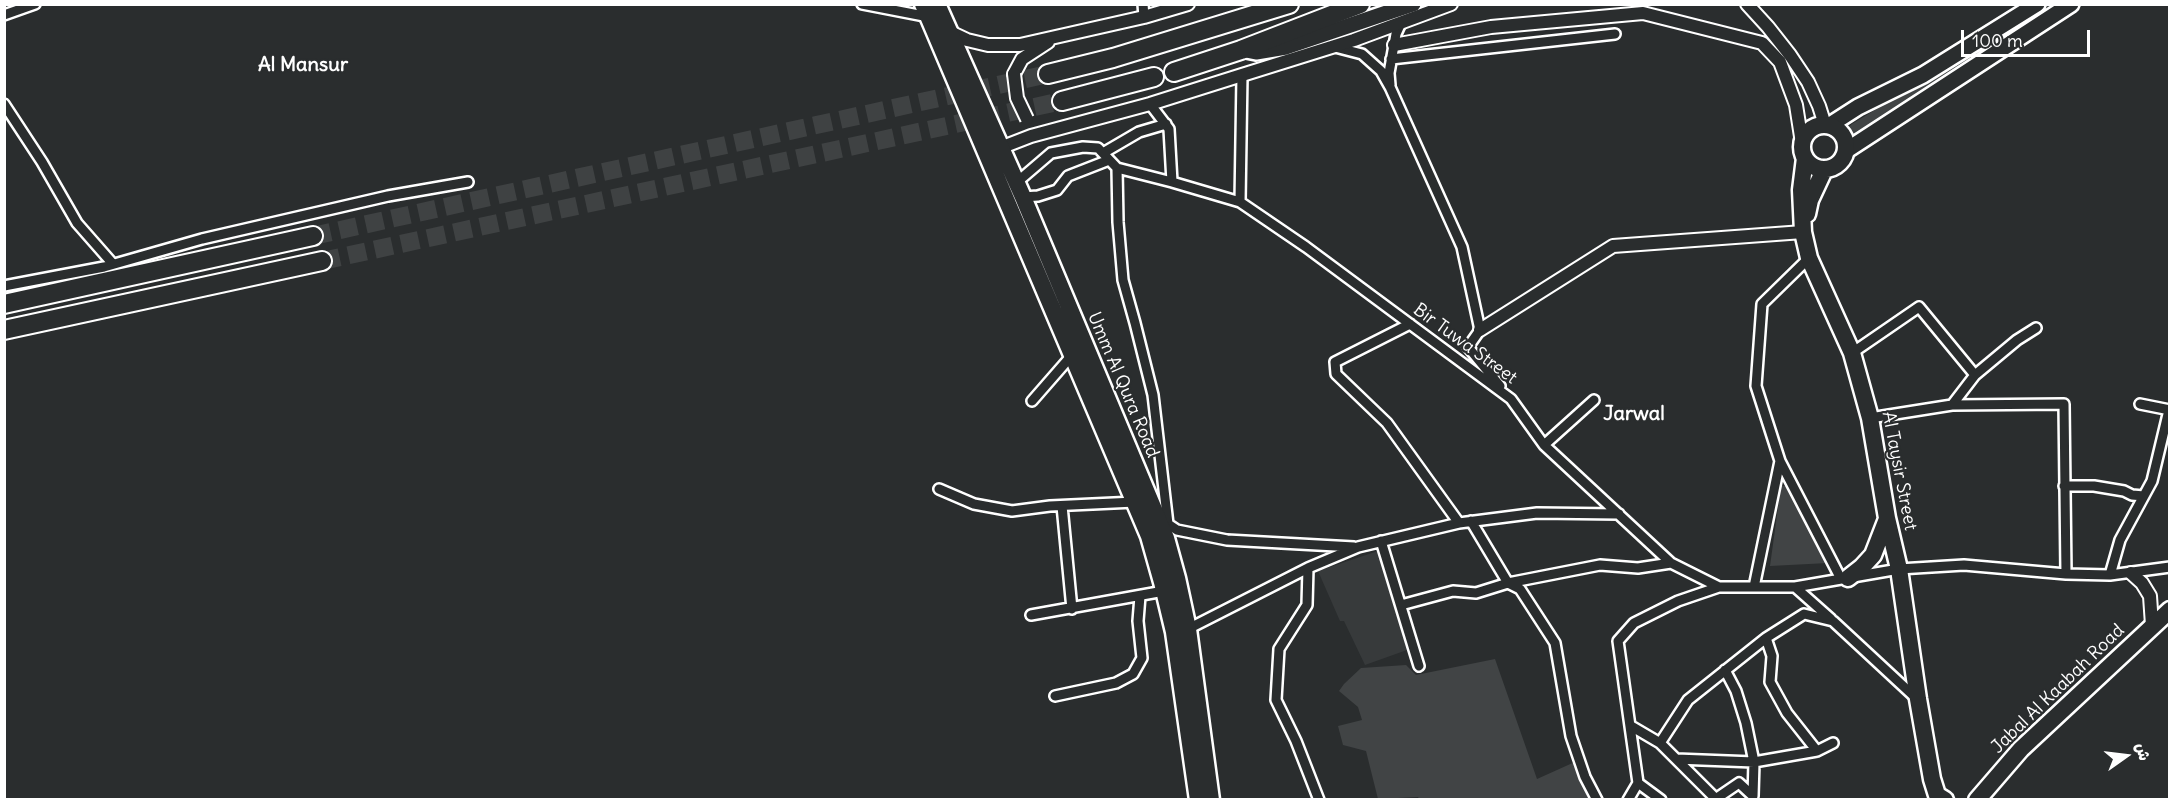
<!DOCTYPE html>
<html>
<head>
<meta charset="utf-8">
<style>
  body { margin:0 }
  #map { position:relative; width:2174px; height:804px; overflow:hidden; background:#2a2d2e; font-family:Delius,"Playpen Sans Arabic",sans-serif }
  canvas { display:block }
  .frame { position:absolute; inset:0; border:6px solid #fff; pointer-events:none }
  .north { position:absolute; left:2096px; top:726px; width:60px; height:60px; -webkit-text-stroke:4px #2a2d2e; paint-order:stroke; rotate:76deg; font-size:16px; font-weight:700; line-height:24px; text-align:center; color:#fff }
  .north::after { content:''; display:block; margin:auto; width:21px; height:27px; background:#fff; clip-path:polygon(50% 0,100% 100%,50% 72%,0 100%) }
  .scale { position:absolute; left:1961px; top:30px; width:129px; height:27px; box-sizing:border-box; border:3px solid #fff; border-top:0; padding-left:8px; font-size:18px; line-height:21px; white-space:nowrap; color:#fff; -webkit-text-stroke:4px #2a2d2e; paint-order:stroke }
</style>
</head>
<body>
<div id="map">
<canvas width="2174" height="804"></canvas>
<div class="frame"></div>
<div class="north">ش</div>
<div class="scale">100 m</div>
</div>
<script>
const ctx = document.querySelector('canvas').getContext('2d');
ctx.lineJoin = 'round';
function fill(path, color) { ctx.fillStyle = color; ctx.fill(path, 'evenodd'); }
const toPath = rows => new Path2D(rows.map(r => 'M' + r).join(''));
function strokePath(path, color, width, dash) { ctx.strokeStyle = color; ctx.lineWidth = width; ctx.lineCap = dash ? 'butt' : 'round'; ctx.setLineDash(dash || []); ctx.stroke(path); }
function label(font, color, halo, rows, align = 'center') {
  ctx.font = font + ' Delius,sans-serif'; ctx.lineWidth = 4.5; ctx.setLineDash([]); ctx.textBaseline = 'middle'; ctx.strokeStyle = halo; ctx.fillStyle = color; for (const [text, x, y, turn = 0] of rows) {
    ctx.save(); ctx.translate(x, y); ctx.rotate((+turn || 0) * Math.PI / 180); ctx.textAlign = isNaN(turn) ? turn : align; if (halo) ctx.strokeText(text, 0, 0); ctx.fillText(text, 0, 0); ctx.restore();
  }
}
const built = toPath([
  [1378,551,1394,600,1407,650,1365,665,1344,621,1340,621,1318,571]
]);
const green = toPath([
  [2047,5,2058,5,1852,139,1846,133,1845,130,1852,124],
  [1781,486,1789,486,1828,563,1770,566],
  [1495,659,1537,779,1577,761,1592,799,1420,800,1418,797,1378,799,1366,751,1343,745,1338,726,1362,720,1358,707,1339,691,1344,684,1361,668,1406,665,1416,675]
]);
const motorwayTunnel = toPath([
  [313,236,1048,74],
  [322,261,1062,101]
]);
const minor = toPath([
  [862,4,929,17],
  [1143,4,1144,17],
  [4,15,35,4],
  [1335,47,1362,54,1381,71,1390,87,1462,247,1480,330,1468,347,1500,386],
  [1391,59,1615,34],
  [1242,75,1240,202,1306,247,1511,399,1544,445,1671,563,1719,587,1795,587,1899,569,1964,565,2066,574,2110,575,2170,567],
  [1390,85,1389,73,1396,34,1401,23],
  [4,104,42,162,77,223,113,264],
  [1150,104,1169,129,1172,182,1240,202],
  [1103,153,1139,132,1166,124],
  [1117,168,1172,182],
  [1016,183,1051,153,1083,147,1098,148,1117,168,1118,222,1123,280,1135,323,1153,395,1168,524],
  [1023,197,1038,196,1057,190,1068,176,1109,160],
  [1809,258,1762,304,1756,386,1780,461,1841,579],
  [4,286,104,267,202,239,388,196,468,182],
  [1410,324,1335,362,1336,374,1387,423,1459,523],
  [1852,353,1919,307,1975,375],
  [1032,401,1073,354],
  [2140,404,2170,410],
  [1952,405,1975,375,2017,340,2036,328],
  [1870,418,1952,405,2064,404,2066,574],
  [1544,445,1594,400],
  [2064,486,2094,486,2124,491,2132,495,2144,496],
  [939,489,974,504,1012,511,1050,506,1135,502],
  [1062,506,1072,609],
  [1471,521,1508,583,1520,589,1555,643,1571,736,1585,777,1597,800],
  [1165,522,1177,530,1227,540,1354,547],
  [1381,541,1419,666],
  [1308,568,1307,605,1279,649,1276,700,1296,741,1319,800],
  [2110,575,2120,540,2152,481,2169,410],
  [1754,587,1780,461],
  [1795,587,1831,619],
  [1401,605,1453,591,1476,593,1508,583,1600,565,1638,568,1671,563],
  [1031,615,1164,591],
  [1188,629,1308,568,1358,547,1459,523,1537,513,1619,514],
  [1725,670,1736,691,1746,723,1754,762,1753,796],
  [1055,696,1116,683,1133,674,1142,658,1138,621,1140,596],
  [1631,726,1660,743,1688,700,1766,638],
  [1660,743,1717,800],
  [1817,751,1787,713,1770,682,1772,656,1766,638,1804,614,1833,621,1916,698],
  [1676,759,1754,762,1817,751,1833,743],
  [1638,783,1661,800],
  [1717,798,1739,783,1753,796],
  [1628,800,1638,783,1618,641,1634,623,1678,601,1719,587]
]);
const tertiary = toPath([
  [1747,4,1768,27,1790,55,1808,82,1819,106,1825,125],
  [950,32,967,40,988,45,1020,45,1144,17,1188,4],
  [1394,45,1491,27,1643,13,1762,43,1780,62,1796,105,1802,143],
  [1014,74,1022,59,1048,42],
  [1000,148,1031,136,1150,104,1242,75,1354,40,1451,4],
  [1480,330,1613,246,1803,232],
  [2131,573,2142,583,2150,596,2152,625]
]);
const primary = toPath([
  [1246,50,1256,52,1286,47,1413,4],
  [1830,125,1858,107,1923,75,2037,4],
  [1847,150,2071,4]
]);
const trunk = toPath([
  [923,4,1149,536,1162,582,1174,632,1198,800],
  [937,4,1023,197,1166,538,1177,578,1188,629,1211,800],
  '1802 147a22 22 0 1 1 44 0a22 22 0 1 1-44 0Z',
  [1805,158,1801,190,1803,232,1809,258,1852,353,1870,418,1887,518,1899,569,1918,699,1932,779,1937,795,1945,800],
  [1807,214,1810,200,1824,170],
  [1848,578,1862,567,1873,555,1887,519],
  [1977,800,2021,749,2170,610]
]);
const motorway = toPath([
  [1174,72,1241,50,1360,4],
  [1048,74,1113,58,1289,4],
  [1062,101,1154,77],
  [4,304,313,236],
  [4,330,322,261]
]);
const tertiaryBridge = toPath([
  [1014,74,1017,98,1027,119]
]);
const streetNames = [
  ["Bir Tuwa Street",1465,344,36],
  ["Umm Al Qura Road",1123,385,67],
  ["Al Taysir Street",1899,471,79],
  ["Jabal Al Kaabah Road",2058,689,-44]
];
const neighbourhoodNames = [
  ["Al Mansur",303,65],
  ["Jarwal",1634,414]
];
fill(built, '#373a3b');
fill(green, '#414445');
strokePath(motorwayTunnel, '#3f4243', 18, [18, 9]);
strokePath(minor, '#fff', 14);
strokePath(tertiary, '#fff', 16);
strokePath(primary, '#fff', 20);
strokePath(trunk, '#fff', 21);
strokePath(motorway, '#fff', 22);
strokePath(minor, '#2a2d2e', 9);
strokePath(tertiary, '#2a2d2e', 12);
strokePath(primary, '#2a2d2e', 15);
strokePath(trunk, '#2a2d2e', 16);
strokePath(motorway, '#2a2d2e', 18);
strokePath(tertiaryBridge, '#fff', 16, []);
strokePath(tertiaryBridge, '#2a2d2e', 12);
label('18px', '#fff', '#2a2d2e', streetNames);
label('bold 20px', '#fff', '#2a2d2e', neighbourhoodNames);
</script>
</body>
</html>
